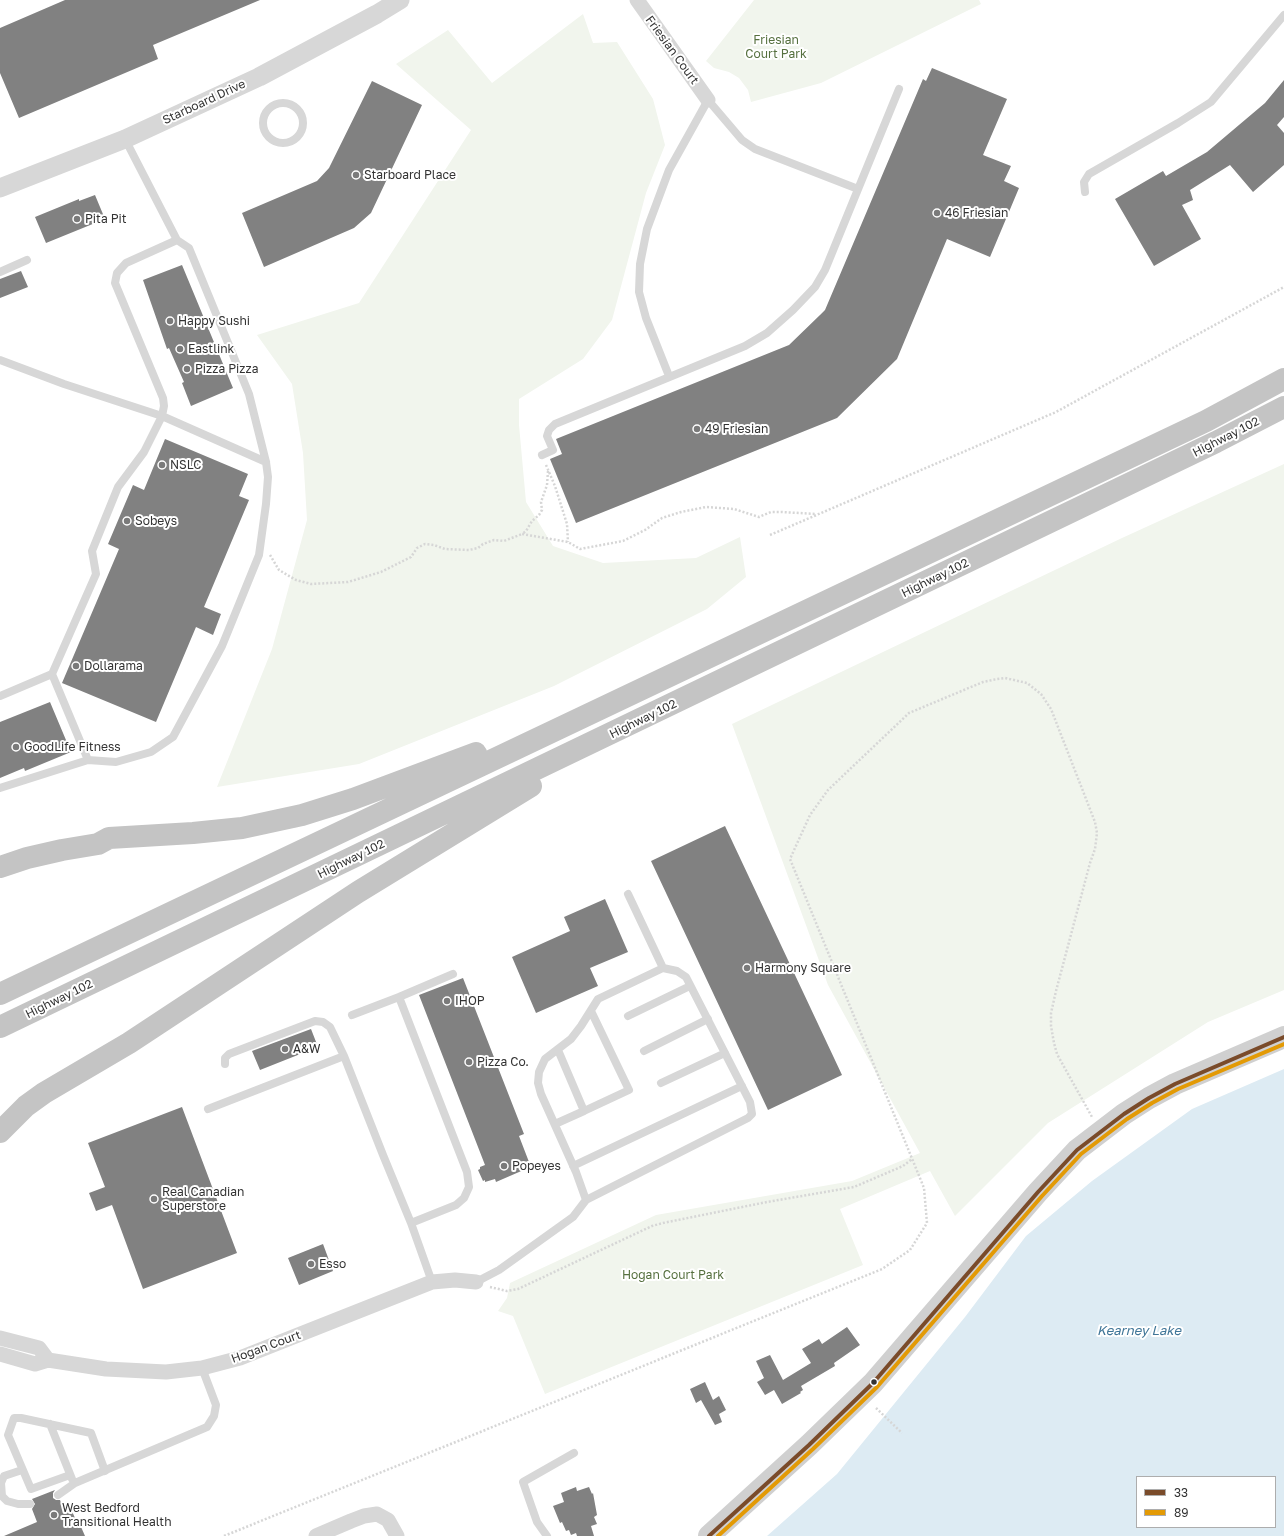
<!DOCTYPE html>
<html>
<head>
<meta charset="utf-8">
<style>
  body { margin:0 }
  #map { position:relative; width:1284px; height:1536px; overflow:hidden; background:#fff; font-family:"Golos Text",sans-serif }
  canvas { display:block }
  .legend { position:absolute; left:1136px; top:1476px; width:140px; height:52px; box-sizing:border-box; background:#fff; border:1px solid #adadad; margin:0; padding:5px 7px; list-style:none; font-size:12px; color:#333 }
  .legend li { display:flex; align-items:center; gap:8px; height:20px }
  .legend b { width:20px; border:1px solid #adadad }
</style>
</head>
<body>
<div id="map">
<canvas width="1284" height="1536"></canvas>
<ul class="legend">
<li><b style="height:5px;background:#7a4b2a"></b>33</li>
<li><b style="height:5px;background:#e39a05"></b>89</li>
</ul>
</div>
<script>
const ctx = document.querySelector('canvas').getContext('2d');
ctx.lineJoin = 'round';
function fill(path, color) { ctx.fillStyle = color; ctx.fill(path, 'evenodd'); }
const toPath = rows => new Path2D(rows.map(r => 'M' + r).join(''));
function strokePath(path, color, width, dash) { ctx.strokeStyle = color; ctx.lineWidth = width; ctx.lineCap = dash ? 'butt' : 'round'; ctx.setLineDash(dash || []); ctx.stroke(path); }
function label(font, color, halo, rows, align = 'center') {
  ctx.font = font + ' "Golos Text",sans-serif'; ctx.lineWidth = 4; ctx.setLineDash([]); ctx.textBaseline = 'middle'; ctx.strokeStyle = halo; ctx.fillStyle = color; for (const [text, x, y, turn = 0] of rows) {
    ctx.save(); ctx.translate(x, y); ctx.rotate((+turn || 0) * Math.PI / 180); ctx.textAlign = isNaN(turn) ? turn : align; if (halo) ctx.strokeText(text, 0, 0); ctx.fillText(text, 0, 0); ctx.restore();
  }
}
const green = toPath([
  [754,0,979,0,981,4,821,83,751,102,748,90,739,78,729,72,714,68,706,61],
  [583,14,593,43,617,42,653,99,665,145,646,193,612,320,583,359,519,399,519,425,526,502,553,546,603,563,696,558,740,537,746,577,707,609,554,686,359,764,217,787,272,649,307,520,303,453,292,384,257,335,359,303,471,130,396,64,448,30,492,83],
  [1284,464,1284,990,1208,1022,1048,1123,955,1216,930,1171,840,1209,863,1265,545,1394,513,1316,498,1311,507,1298,510,1283,656,1215,852,1181,920,1153,828,985,732,724,1122,538]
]);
const water = toPath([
  [1284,1069,1284,1536,767,1536,837,1474,965,1317,1026,1236,1092,1181,1192,1109],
  [1137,1477,1275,1477,1275,1527,1137,1527]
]);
const building = toPath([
  [65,0,260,0,153,45,158,59,19,118,0,73,0,28],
  [932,68,1007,99,983,155,1011,166,1004,181,1019,188,990,257,947,239,897,359,837,418,576,523,550,459,562,454,556,439,789,345,820,315,825,310,923,79,926,81],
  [1284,80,1284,117,1277,125,1284,133,1284,165,1253,192,1230,165,1190,190,1193,200,1182,205,1201,239,1154,266,1115,199,1163,171,1166,176,1207,152,1265,103],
  [372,81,422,105,371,213,354,228,264,267,242,213,317,181,329,168],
  [95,195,105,219,46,243,35,217,79,199,79,201],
  [182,265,233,388,191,406,182,383,184,382,169,348,167,349,143,280],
  [21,271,28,287,0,298,0,279],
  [165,439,248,474,239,496,249,500,204,607,221,614,213,635,196,627,156,722,62,683,119,549,108,544,133,485,144,490],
  [50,702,71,752,25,771,24,768,0,778,0,722],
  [725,826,842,1075,768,1110,651,861],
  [605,899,628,952,590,968,598,986,536,1013,512,957,570,931,564,917],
  [463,978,524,1134,519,1136,529,1162,524,1164,526,1169,496,1182,495,1179,485,1182,485,1180,483,1181,478,1170,480,1169,480,1167,485,1165,419,995],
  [311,1029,318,1047,260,1070,252,1051],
  [182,1107,237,1253,143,1289,112,1205,96,1211,89,1193,105,1187,88,1143],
  [323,1244,333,1271,299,1285,288,1258],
  [847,1327,860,1345,834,1363,835,1366,801,1386,803,1390,800,1392,801,1393,782,1404,774,1390,765,1395,757,1382,764,1378,756,1361,770,1355,783,1380,811,1363,802,1349,819,1339,822,1344],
  [705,1382,713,1400,719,1396,726,1410,719,1414,722,1422,715,1425,701,1400,696,1403,690,1389],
  [576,1487,577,1491,589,1487,592,1494,593,1493,597,1515,594,1517,597,1524,591,1526,594,1536,577,1536,576,1533,571,1535,569,1530,566,1531,562,1522,560,1523,553,1506,564,1502,561,1493],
  [55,1490,53,1493,53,1498,56,1500,60,1500,65,1512,71,1509,75,1518,76,1520,78,1520,85,1536,4,1536,37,1522,32,1509,35,1504,32,1499]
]);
const path = toPath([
  [546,465,555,486,567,524,568,542],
  [548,471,547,485,541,502,542,510,539,515,532,521,526,531,522,534,568,542,580,549,623,541,645,530,662,518,681,512,706,507,734,509,759,517,771,512,782,512,816,514],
  [770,535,1056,412,1284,287],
  [270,555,279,570,296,580,311,584,348,582,381,572,411,557,417,548,425,544,434,545,445,549,469,550,478,548,483,544,494,540,504,541,522,534],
  [490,1287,507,1291,518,1289,652,1226,663,1223,767,1202,854,1187,903,1166,912,1159],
  [876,1408,902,1433],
  [224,1536,882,1269,910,1250,927,1223,924,1188,790,859,810,815,828,790,909,713,983,682,997,679,1005,678,1027,683,1041,694,1051,709,1095,822,1097,833,1095,849,1090,863,1056,991,1051,1013,1051,1026,1054,1043,1057,1054,1092,1117]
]);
const service = toPath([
  '263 123a20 20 0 1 1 40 0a20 20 0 1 1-40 0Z',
  [1085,192,1084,182,1089,174,1178,123,1211,102,1284,15],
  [0,272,27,260],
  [0,360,64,384,162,416,266,462],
  [669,376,646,318,639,292,640,264,647,229,669,170,708,100,742,140,755,149,858,189],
  [542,455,553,450,547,436,549,430,555,424,745,346,767,333,793,310,815,287,825,270,899,89],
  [52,674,88,760],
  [0,696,52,674,96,574,92,551,118,487,144,452,162,416,164,406,163,398,115,283,117,273,126,263,177,240],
  [0,788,88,760,116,762,151,752,173,737,222,646,259,555,266,504,268,477,266,462,249,394,189,248,177,240,125,139],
  [628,894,663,968],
  [352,1015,399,997],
  [628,1016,690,986],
  [558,1050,584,1111,629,1090,591,1011],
  [644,1051,708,1019],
  [225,1064,225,1058,229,1054,315,1021,323,1022,330,1027,344,1056],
  [661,1083,725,1053],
  [208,1109,344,1056,383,1155,411,1223,432,1282],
  [555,1124,584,1111],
  [573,1166,742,1086],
  [411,1223,456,1205,464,1198,469,1187,467,1172,399,997,453,974],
  [476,1282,499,1270,573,1217,586,1200,748,1118,752,1114,750,1102,686,977,677,971,663,968,598,999,581,1026,571,1039,545,1059,539,1072,538,1083,541,1094,576,1172,586,1200],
  [50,1424,72,1479],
  [22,1470,4,1476,1,1483,2,1496,7,1501,18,1504,30,1504],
  [70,1475,31,1489,8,1435,14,1418,21,1418,91,1433,105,1471],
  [58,1495,75,1483,207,1427,214,1416,216,1405,202,1368],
  [547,1536,537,1522,523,1482,574,1453]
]);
const minor = toPath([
  [637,0,708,100],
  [0,1338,39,1348,48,1360],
  [0,1354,35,1364,48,1360,106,1369,166,1372,202,1368,240,1358,432,1282,455,1280,476,1282],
  [316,1536,351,1521,364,1516,377,1514,388,1520,397,1536]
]);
const tertiary = toPath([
  [0,188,125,139,259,77,377,14,400,0]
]);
const secondary = toPath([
  [709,1536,809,1445,873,1383,1038,1192,1077,1150,1124,1114,1149,1098,1175,1084,1284,1037]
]);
const motorway = toPath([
  [0,867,27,858,62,850,98,844,109,838,193,833,242,828,302,815,353,799,476,753],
  [0,994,1206,421,1284,379],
  [0,1027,1216,442,1284,407],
  [0,1132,26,1106,44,1093,129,1043,358,892,531,786]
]);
const bus1 = toPath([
  [709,1536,809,1445,873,1383,1038,1192,1077,1150,1124,1114,1149,1098,1175,1084,1284,1037]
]);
const bus2 = toPath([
  [718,1536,813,1449,877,1387,1042,1196,1081,1154,1127,1119,1152,1103,1178,1089,1284,1044]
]);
const markers = [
  [356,175,4,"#7a7a7a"],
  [937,213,4,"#7a7a7a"],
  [77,219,4,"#7a7a7a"],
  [170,321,4,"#7a7a7a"],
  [180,349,4,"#7a7a7a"],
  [187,369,4,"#7a7a7a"],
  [697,429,4,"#7a7a7a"],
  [162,465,4,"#7a7a7a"],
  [127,521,4,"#7a7a7a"],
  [76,666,4,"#7a7a7a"],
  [16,747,4,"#7a7a7a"],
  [747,968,4,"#7a7a7a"],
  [447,1001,4,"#7a7a7a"],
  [285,1049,4,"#7a7a7a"],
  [469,1062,4,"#7a7a7a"],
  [504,1166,4,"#7a7a7a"],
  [154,1199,4,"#7a7a7a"],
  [311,1264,4,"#7a7a7a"],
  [874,1382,3.5,"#333"],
  [54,1515,4,"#7a7a7a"]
];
const parkNames = [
  ["Friesian",776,40],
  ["Court Park",776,54],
  ["Hogan Court Park",673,1275]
];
const streetNames = [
  ["Friesian Court",672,50,54],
  ["Starboard Drive",204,102,-25],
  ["Highway 102",1226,437,-27],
  ["Highway 102",935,578,-26],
  ["Highway 102",643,719,-26],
  ["Highway 102",351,859,-26],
  ["Highway 102",59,999,-26],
  ["Hogan Court",266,1347,-20]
];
const poiNames = [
  ["Starboard Place",364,175],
  ["46 Friesian",945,213],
  ["Pita Pit",85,219],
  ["Happy Sushi",178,321],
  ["Eastlink",188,349],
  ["Pizza Pizza",195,369],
  ["49 Friesian",705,429],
  ["NSLC",170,465],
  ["Sobeys",135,521],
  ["Dollarama",84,666],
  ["GoodLife Fitness",24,747],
  ["Harmony Square",755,968],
  ["IHOP",455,1001],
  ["A&W",293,1049],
  ["Pizza Co.",477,1062],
  ["Popeyes",512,1166],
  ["Real Canadian",162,1192],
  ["Superstore",162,1206],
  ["Esso",319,1264],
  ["West Bedford",62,1508],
  ["Transitional Health",62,1522]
];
const waterNames = [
  ["Kearney Lake",1139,1331]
];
fill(green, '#f1f5ed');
fill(water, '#ddebf3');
fill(building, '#818181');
strokePath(path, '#d6d6d6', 2.5, [2, 2]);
strokePath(service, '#d7d7d7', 8);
strokePath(minor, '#d7d7d7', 15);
strokePath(tertiary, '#d7d7d7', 19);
strokePath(secondary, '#d0d0d0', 22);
strokePath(motorway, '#c4c4c4', 22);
strokePath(bus1, '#7a4b2a', 4);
strokePath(bus2, '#e39a05', 4);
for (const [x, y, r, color] of markers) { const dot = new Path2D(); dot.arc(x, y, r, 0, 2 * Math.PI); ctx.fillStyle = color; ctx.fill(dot); strokePath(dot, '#fff', 1.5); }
label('12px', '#56703f', '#fff', parkNames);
label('12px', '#333', '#fff', streetNames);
label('12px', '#333', '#fff', poiNames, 'left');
label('italic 13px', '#3f7597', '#fff', waterNames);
</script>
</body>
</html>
